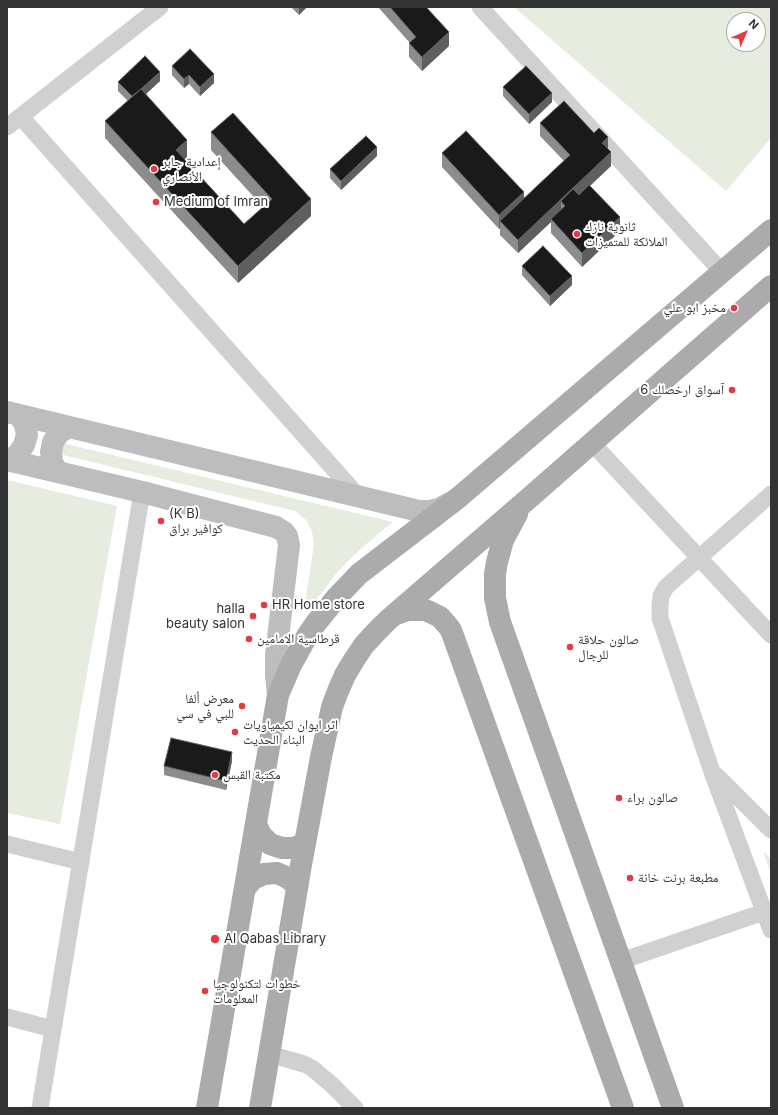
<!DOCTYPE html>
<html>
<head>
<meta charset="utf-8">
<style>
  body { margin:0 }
  #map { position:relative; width:778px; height:1115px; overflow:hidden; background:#fff; font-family:Inter,sans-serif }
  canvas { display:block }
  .frame { position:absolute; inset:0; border:8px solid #333; pointer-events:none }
  .north { position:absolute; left:726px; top:12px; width:40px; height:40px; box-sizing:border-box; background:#fff; border:1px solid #adadad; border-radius:50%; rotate:45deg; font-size:11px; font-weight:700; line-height:16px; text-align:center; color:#333 }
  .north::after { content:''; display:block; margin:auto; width:14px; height:18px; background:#e63946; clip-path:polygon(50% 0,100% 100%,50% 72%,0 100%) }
</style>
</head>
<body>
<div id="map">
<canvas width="778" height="1115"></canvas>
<div class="frame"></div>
<div class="north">N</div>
</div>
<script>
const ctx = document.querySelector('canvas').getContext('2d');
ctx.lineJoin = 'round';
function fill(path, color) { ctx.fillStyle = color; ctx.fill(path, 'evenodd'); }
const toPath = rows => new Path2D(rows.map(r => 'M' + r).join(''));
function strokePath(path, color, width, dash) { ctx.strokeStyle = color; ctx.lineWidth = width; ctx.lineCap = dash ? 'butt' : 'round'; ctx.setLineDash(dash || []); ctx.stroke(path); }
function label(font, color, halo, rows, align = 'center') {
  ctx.font = font + ' Inter,"Noto Naskh Arabic",sans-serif'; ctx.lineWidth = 4; ctx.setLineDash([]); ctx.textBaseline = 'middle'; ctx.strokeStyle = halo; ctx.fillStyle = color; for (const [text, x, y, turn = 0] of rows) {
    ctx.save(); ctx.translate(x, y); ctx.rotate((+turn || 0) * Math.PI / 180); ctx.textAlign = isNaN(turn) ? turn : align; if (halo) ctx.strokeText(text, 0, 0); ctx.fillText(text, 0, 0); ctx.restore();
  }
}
const green = toPath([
  [514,7,771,7,771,138,726,191],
  [734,20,758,20,758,44,734,44],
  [66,444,393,522,365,545,349,560,336,574,310,608,307,608,305,605,314,544,312,532,307,521,299,514,295,511,67,456,61,454,62,445],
  [7,480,117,506,60,824,7,813],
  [763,851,771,859,771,874]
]);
const street = toPath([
  [480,7,722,272],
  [21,117,358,496],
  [7,127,160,7],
  [592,443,771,635],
  [771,494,666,587,661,596,660,607,660,618,712,772,771,930],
  [717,776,771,830],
  [7,844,81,862],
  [621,961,764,912],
  [7,1017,53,1029],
  [269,1054,304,1064,312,1068,332,1085,355,1108],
  [40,1108,142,492]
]);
const secondary = toPath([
  [7,412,419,511,429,511,439,509,450,503],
  [7,460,142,492,276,527,284,532,287,536,289,545,276,655,276,675,278,695],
  [10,460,18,454,24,445,27,435,25,425,20,416],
  [57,471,52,462,51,452,53,442,59,433,68,427]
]);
const primary = toPath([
  [517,514,503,540,497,562,495,574,495,598,500,622,673,1108],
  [394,615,408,610,425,610,430,612,440,617,448,626,451,630,623,1108],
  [256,824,261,835,270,844,282,848,294,848,305,843],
  [245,888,253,879,264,874,277,873,288,878,297,886],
  [207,1108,278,695,291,665,307,636,316,623,337,597,359,574,372,564,458,498,771,230],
  [260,1108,301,865,321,757,332,707,338,691,345,675,354,660,364,645,376,632,388,620,528,499,771,286]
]);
const wall = toPath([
  [291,7,307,7,299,15],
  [378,7,426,7,449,46,422,71,409,57,409,43,410,43],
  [172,66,214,83,200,96,189,84,184,88,172,75],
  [160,81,146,94,187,157,185,160,244,224,263,207,211,150,211,132,311,216,238,283,105,138,105,121,128,101,118,91,118,82],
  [503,87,552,102,529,124,503,96],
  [540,123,608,149,611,166,590,186,620,231,582,267,551,233,551,222,518,253,500,235,500,228,499,229,442,167,442,153,524,199,564,161,540,136],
  [377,156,341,190,330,178,330,169],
  [522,266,572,285,550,306,522,275],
  [232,761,226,790,164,775,164,766]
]);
const shadedWall = toPath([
  [299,7,307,7,299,15],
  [449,32,449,46,422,71,422,57],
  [160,72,160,81,133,106,133,97],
  [214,74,214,83,200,96,200,87],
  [189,75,189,84,184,88,184,79],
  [552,93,552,102,529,124,529,114],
  [608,137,608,151,602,143],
  [187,140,187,157,176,168,176,150],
  [377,147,377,156,341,190,341,181],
  [611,152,611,166,565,209,565,206,561,201,561,213,551,219,551,222,518,253,518,240],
  [524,192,524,206,500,221,500,228,499,229,499,215],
  [311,199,311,216,238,283,238,266],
  [620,217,620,231,582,267,582,253],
  [572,276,572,285,550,306,550,296],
  [232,752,232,761,226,790,226,781]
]);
const building = toPath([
  [390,7,426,7,449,32,422,57,409,43,416,37,390,7],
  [190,49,214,74,200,87,189,75,184,79,172,66,190,49],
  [145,56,160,72,141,89,132,96,118,82,145,56],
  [526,66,552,93,529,114,503,87,526,66],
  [141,89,187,140,176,150,244,224,272,199,211,132,233,113,311,199,238,266,105,121,141,89],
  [564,101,594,133,599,128,608,137,602,143,611,152,518,240,500,221,570,155,540,123,564,101],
  [466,131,524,192,499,215,442,153,466,131],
  [366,136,377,147,341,181,330,169,366,136],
  [589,185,620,217,582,253,551,219,565,206,561,201,573,189,579,195,589,185],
  [543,246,572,276,550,296,522,266,543,246],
  [171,738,232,752,226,781,164,766,171,738]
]);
const markers = [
  [154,169,4,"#e63946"],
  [156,202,4,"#e63946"],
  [577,234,4,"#e63946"],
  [734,308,4,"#e63946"],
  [732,390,4,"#e63946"],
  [161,521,4,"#e63946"],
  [264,605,4,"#e63946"],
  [253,616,4,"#e63946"],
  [249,639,4,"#e63946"],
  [570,647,4,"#e63946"],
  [242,706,4,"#e63946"],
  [235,732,4,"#e63946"],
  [215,775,4,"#e63946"],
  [619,798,4,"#e63946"],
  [630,878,4,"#e63946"],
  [215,939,5,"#e63946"],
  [205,991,4,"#e63946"]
];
const poiNames = [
  ["إعدادية جابر",162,162],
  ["الأنصاري",162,177],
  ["Medium of Imran",164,202],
  ["ثانوية نازك",585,227],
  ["الملائكة للمتميزات",585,242],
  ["مخبز ابو علي",726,308,"right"],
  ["6 آسواق ارخصلك",724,390,"right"],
  ["(K B)",169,514],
  ["كوافير براق",169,529],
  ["HR Home store",272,605],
  ["halla",245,609,"right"],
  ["beauty salon",245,624,"right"],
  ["قرطاسية الامامين",257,639],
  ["صالون حلاقة",578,640],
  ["للرجال",578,655],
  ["معرض ألفا",234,699,"right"],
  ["للبي في سي",234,714,"right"],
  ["اثر ايوان لكيمياويات",243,725],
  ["البناء الحديث",243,740],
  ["مكتبة القبس",223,775],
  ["صالون براء",627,798],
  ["مطبعة برنت خانة",638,878],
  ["Al Qabas Library",224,939],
  ["خطوات لتكنولوجيا",213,984],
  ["المعلومات",213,999]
];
fill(green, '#e6ecdf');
strokePath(street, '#d0d0d0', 17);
strokePath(secondary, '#bdbdbd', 22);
strokePath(primary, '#ababab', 22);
fill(wall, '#8c8c8c');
fill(shadedWall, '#5f5f5f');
fill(building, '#1a1a1a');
strokePath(building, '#5f5f5f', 1);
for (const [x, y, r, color] of markers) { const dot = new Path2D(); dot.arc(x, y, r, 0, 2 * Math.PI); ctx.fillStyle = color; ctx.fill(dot); strokePath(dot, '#fff', 1.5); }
label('13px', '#333', '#fff', poiNames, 'left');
</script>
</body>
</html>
